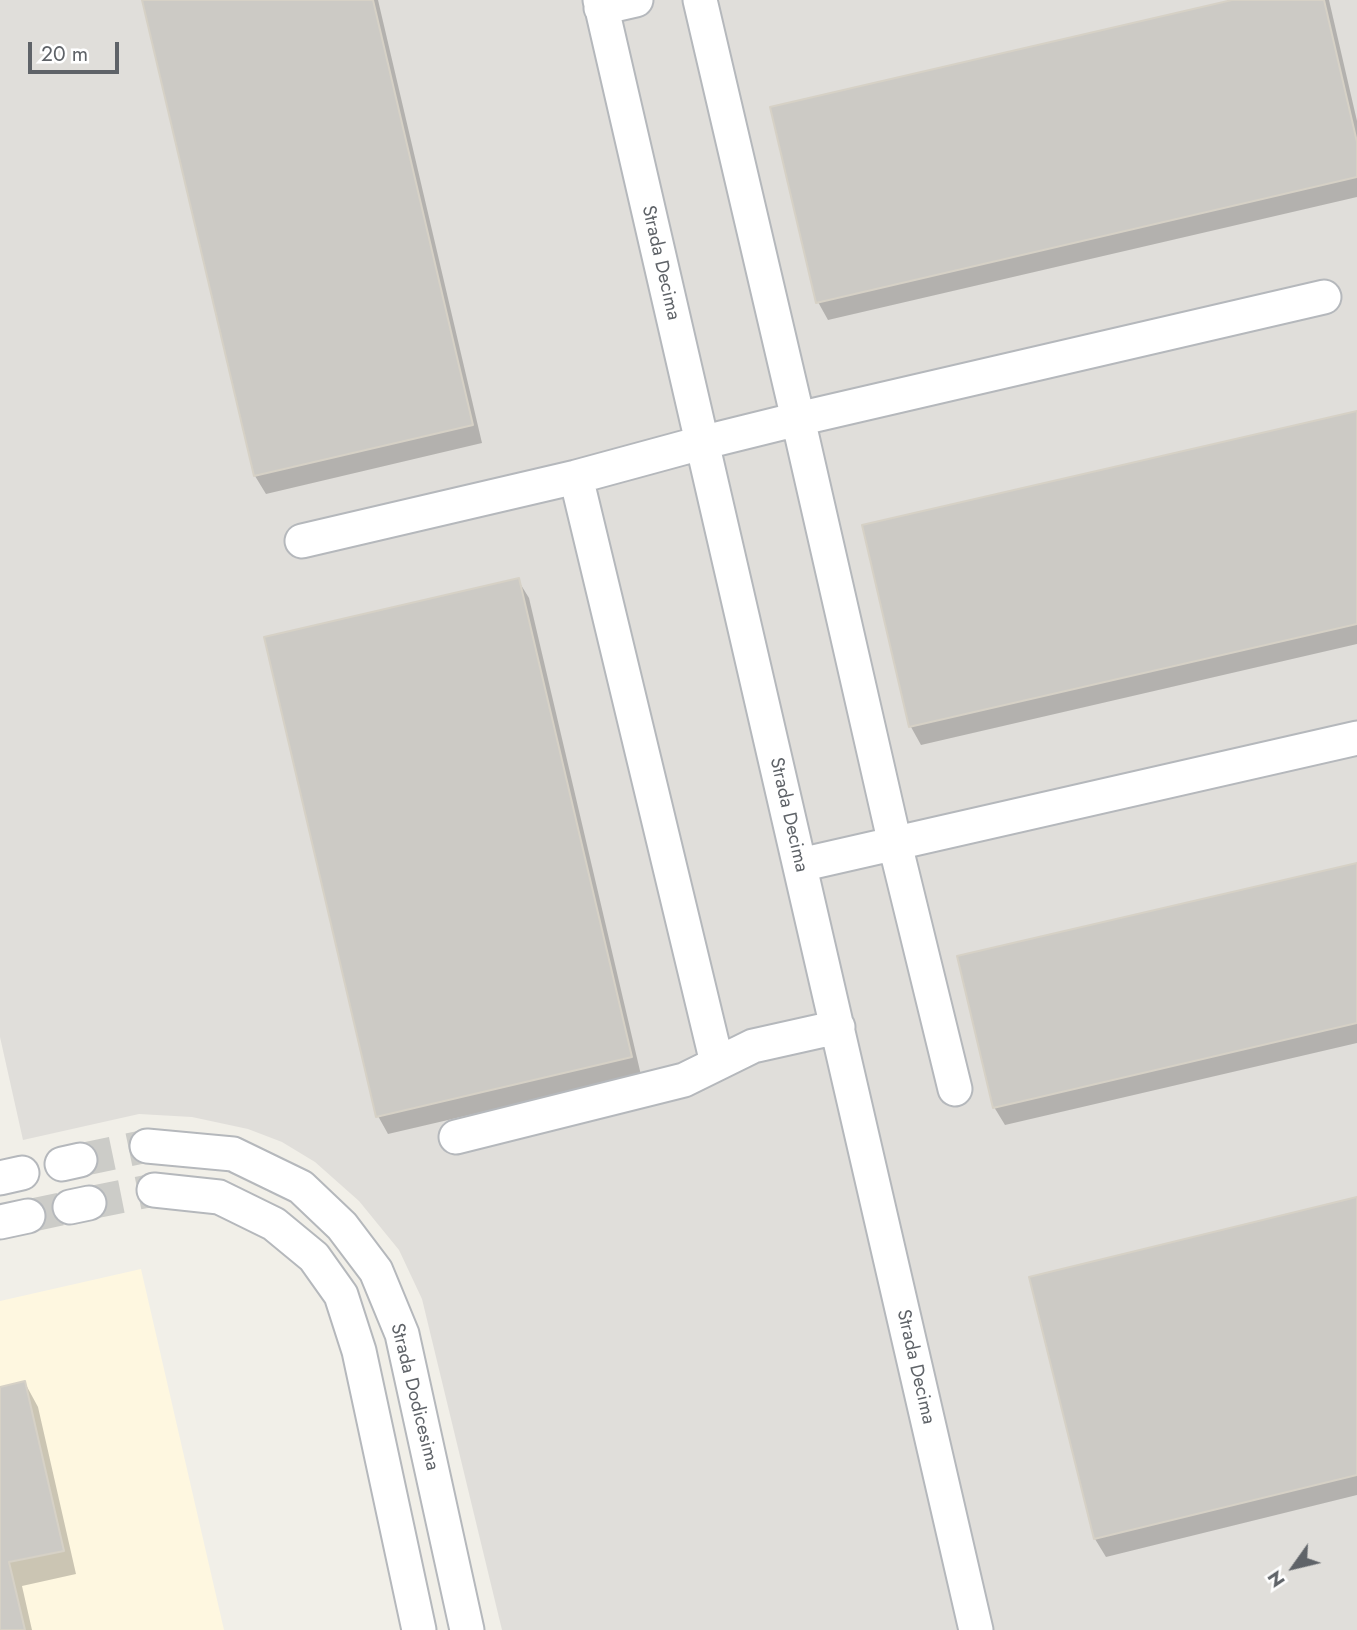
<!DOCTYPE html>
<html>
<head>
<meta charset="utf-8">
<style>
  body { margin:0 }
  #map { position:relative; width:1357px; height:1630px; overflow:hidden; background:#f1efe8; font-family:Jost,sans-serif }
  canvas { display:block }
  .north { position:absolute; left:1259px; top:1532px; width:70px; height:70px; -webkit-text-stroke:5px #fff; paint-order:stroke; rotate:236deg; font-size:19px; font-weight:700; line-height:28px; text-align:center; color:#5f6368 }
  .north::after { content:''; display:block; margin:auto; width:24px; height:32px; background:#5f6368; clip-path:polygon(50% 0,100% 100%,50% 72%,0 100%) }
  .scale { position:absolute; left:28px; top:42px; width:91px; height:32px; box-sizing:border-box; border:4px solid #5f6368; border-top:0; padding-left:9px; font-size:21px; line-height:24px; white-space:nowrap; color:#5f6368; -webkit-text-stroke:5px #fff; paint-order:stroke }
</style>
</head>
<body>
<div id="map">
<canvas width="1357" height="1630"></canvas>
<div class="north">N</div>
<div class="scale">20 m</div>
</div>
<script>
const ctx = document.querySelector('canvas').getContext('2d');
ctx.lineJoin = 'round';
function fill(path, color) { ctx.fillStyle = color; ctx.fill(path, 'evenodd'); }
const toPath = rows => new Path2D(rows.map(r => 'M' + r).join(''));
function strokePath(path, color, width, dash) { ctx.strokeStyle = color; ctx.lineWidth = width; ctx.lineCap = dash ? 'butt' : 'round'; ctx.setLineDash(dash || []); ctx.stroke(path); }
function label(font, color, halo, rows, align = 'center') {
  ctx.font = font + ' Jost,sans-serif'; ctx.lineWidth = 6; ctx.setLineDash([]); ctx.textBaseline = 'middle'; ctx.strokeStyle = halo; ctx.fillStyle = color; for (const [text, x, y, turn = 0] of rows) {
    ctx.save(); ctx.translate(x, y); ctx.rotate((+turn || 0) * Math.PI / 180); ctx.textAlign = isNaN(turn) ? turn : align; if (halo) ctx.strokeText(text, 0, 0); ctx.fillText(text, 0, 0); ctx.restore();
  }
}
const commercial = toPath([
  [141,1269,224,1630,0,1630,0,1301]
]);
const industrial = toPath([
  [0,0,1357,0,1357,1630,502,1630,422,1299,399,1250,359,1201,315,1162,282,1142,248,1129,192,1117,139,1114,23,1140,0,1037]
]);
const shadow = toPath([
  [144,0,378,0,482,443,266,494,255,476],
  [1240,0,1329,0,1357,121,1357,197,828,320,818,302],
  [1357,412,1357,644,921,745,911,727,864,527],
  [518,580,529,598,641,1075,388,1134,378,1116],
  [1357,865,1357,1043,1005,1125,994,1107],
  [1357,1198,1357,1495,1106,1557,1095,1539],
  [25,1383,38,1407,76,1574,22,1586,32,1630,0,1630,0,1388]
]);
const building = toPath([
  [142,0,373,0,473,425,254,476,142,0],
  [1232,0,1324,0,1357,142,1357,177,816,303,770,107,1232,0],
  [1357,411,1357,624,909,727,862,525,1357,411],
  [519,578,632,1057,376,1117,264,637,519,578],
  [1357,863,1357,1023,993,1108,957,956,1357,863],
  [1357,1197,1357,1475,1094,1539,1029,1277,1357,1197],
  [25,1381,64,1551,9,1562,25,1630,0,1630,0,1387,25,1381]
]);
const minorTunnel = toPath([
  [80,1160,147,1146],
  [89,1203,154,1190],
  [28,1216,70,1207]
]);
const minor = toPath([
  [600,0,976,1630],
  [700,0,798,419,895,844,955,1089],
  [601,8,636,0],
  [576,477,701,443,798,419,1324,297],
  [302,541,576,477,717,1063],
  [800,865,1357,738],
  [456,1137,684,1080,753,1046,838,1027],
  [147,1146,233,1154,301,1187,342,1226,376,1271,402,1334,467,1630],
  [62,1164,80,1160],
  [0,1178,22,1173],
  [154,1190,219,1197,274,1224,314,1257,341,1295,359,1351,419,1630],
  [70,1207,89,1203],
  [0,1222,28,1216]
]);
const streetNames = [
  ["Strada Decima",660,263,77],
  ["Strada Decima",788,815,77],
  ["Strada Decima",915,1367,77],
  ["Strada Dodicesima",414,1397,76]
];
fill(commercial, '#fef7e0');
fill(industrial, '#e0deda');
fill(shadow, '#0003');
fill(building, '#cccac5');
strokePath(building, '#d6d1c6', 2);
strokePath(minorTunnel, '#ccccc8', 33, [33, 17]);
strokePath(minor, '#b5b8bc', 37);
strokePath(minor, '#fff', 33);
label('19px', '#5f6368', '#fff', streetNames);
</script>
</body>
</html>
